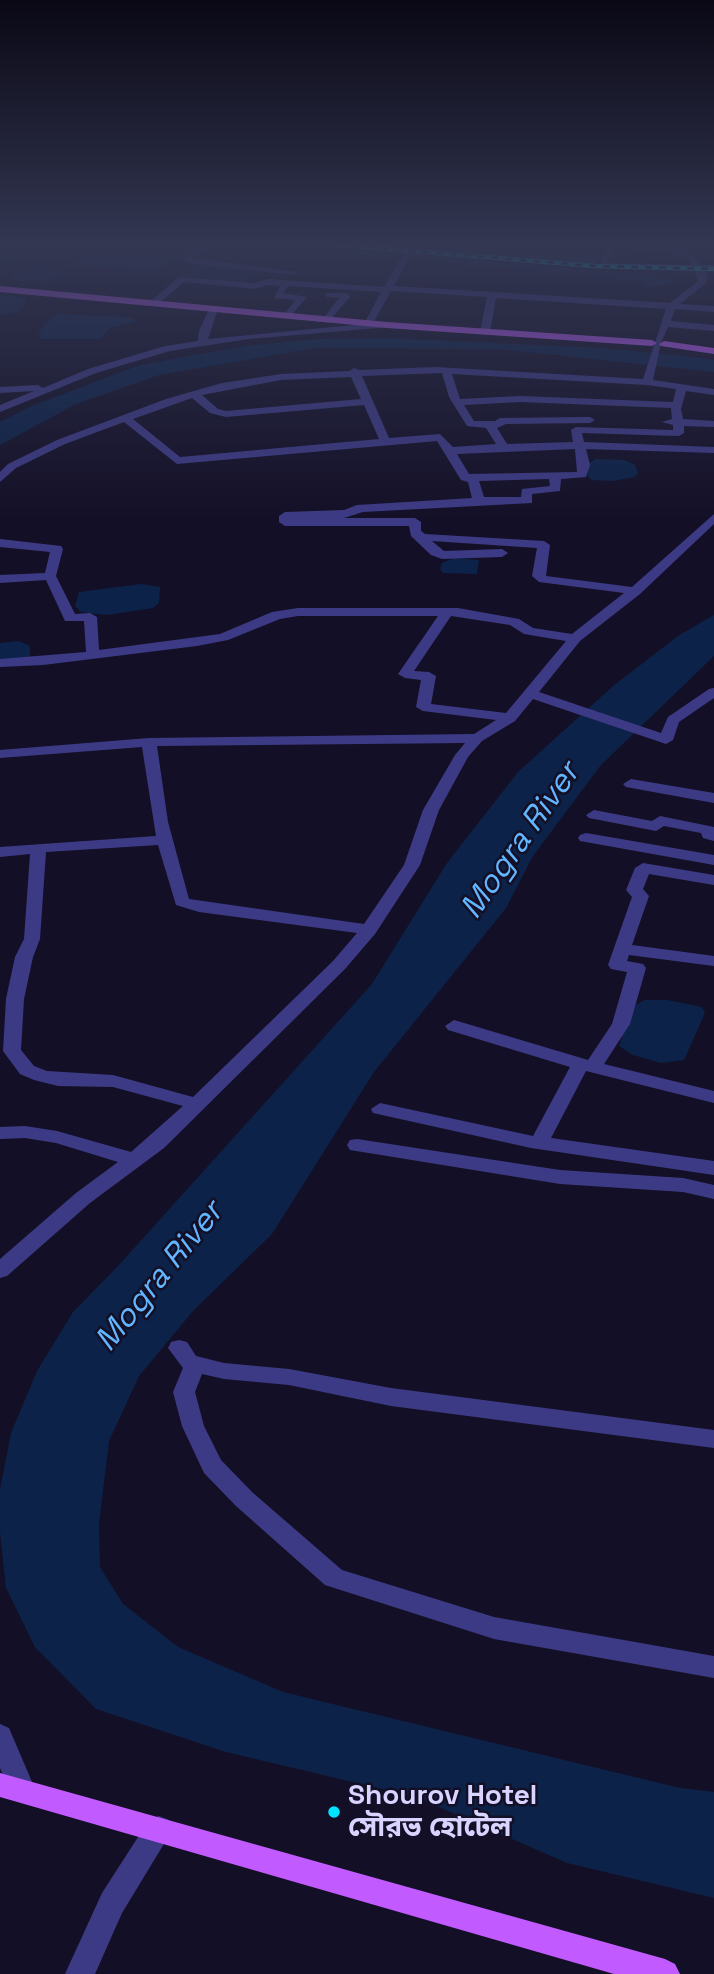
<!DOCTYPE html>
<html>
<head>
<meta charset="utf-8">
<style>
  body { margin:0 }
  canvas { display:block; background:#130f26 }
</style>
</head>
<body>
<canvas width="714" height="1974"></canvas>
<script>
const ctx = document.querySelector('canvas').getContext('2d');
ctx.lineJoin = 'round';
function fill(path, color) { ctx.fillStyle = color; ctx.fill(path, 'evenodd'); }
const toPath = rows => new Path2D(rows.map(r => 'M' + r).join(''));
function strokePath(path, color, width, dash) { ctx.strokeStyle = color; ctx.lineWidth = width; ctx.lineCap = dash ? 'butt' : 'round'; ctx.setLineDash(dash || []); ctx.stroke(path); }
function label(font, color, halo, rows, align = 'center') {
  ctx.font = font + ' "Space Grotesk","Noto Sans Bengali",sans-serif'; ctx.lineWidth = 5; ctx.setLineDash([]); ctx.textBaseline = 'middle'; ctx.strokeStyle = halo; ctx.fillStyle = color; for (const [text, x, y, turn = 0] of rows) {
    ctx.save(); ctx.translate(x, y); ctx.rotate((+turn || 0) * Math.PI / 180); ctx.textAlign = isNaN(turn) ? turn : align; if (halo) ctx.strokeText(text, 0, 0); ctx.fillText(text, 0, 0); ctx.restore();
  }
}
const water = toPath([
  [178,245,205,245,183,257,174,258,153,273,69,265,80,255,114,256,129,249],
  [235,245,343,250,388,254,391,257,380,260],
  [431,245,468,245,528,252,524,259,517,259,431,252,428,250],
  [0,249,36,251,41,253,34,259,0,262],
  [532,252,592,257,599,260,594,266,532,260,528,258],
  [427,256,656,276,676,283,646,287,642,281,416,259],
  [197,264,257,270,258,273,241,281,180,276],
  [29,266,55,267,62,269,49,282,11,280,18,271],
  [0,295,25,298,26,303,19,312,0,315],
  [59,314,129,317,137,321,110,328,100,339,40,339,39,332,52,316],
  [386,338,600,348,686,356,714,360,714,372,499,349,315,348,159,375,76,404,0,445,0,422,32,406,140,365,246,346,318,339],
  [596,459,624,460,635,465,638,473,635,477,612,481,592,480,588,477,588,464],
  [454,558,479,560,477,574,443,573,440,569,442,563],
  [141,584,160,587,159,603,153,608,107,615,81,612,75,606,79,592],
  [714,615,714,656,601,765,533,856,506,908,374,1072,272,1234,193,1311,139,1376,109,1441,99,1524,100,1567,123,1604,178,1647,283,1692,680,1788,714,1792,714,1898,567,1863,416,1797,226,1752,96,1709,35,1647,6,1588,0,1532,0,1489,11,1433,37,1371,73,1312,118,1266,372,984,447,863,518,772,613,686,678,636],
  [19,641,30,646,30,658,0,662,0,643],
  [645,1000,667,1000,702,1007,705,1013,684,1060,661,1063,633,1055,619,1046,633,1006]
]);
const minor = toPath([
  [204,245,214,245,193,258,298,272,293,275,192,264,181,258,204,245],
  [408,245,416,245,394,286,670,303,698,281,695,270,598,268,609,245,687,249,701,265,714,265,714,271,704,271,708,275,705,284,680,304,714,306,714,312,675,309,671,321,714,325,714,331,668,327,661,343,653,380,714,389,714,395,686,391,681,409,683,419,714,421,714,427,684,426,684,433,679,436,582,433,584,442,714,447,714,453,586,449,590,465,586,477,561,479,560,491,532,494,532,503,363,512,344,518,320,518,415,518,421,522,421,531,425,534,544,541,550,545,546,576,632,587,714,514,714,524,640,594,580,641,539,692,661,733,668,717,709,689,714,688,714,698,679,722,673,740,666,744,533,699,515,721,482,741,468,757,439,810,420,865,375,934,345,969,164,1148,90,1203,7,1276,0,1278,0,1259,76,1193,118,1162,56,1143,25,1138,0,1139,0,1127,25,1126,57,1131,131,1152,183,1106,113,1087,58,1086,34,1080,20,1074,3,1051,6,999,15,957,24,939,30,854,0,857,0,847,156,836,142,747,0,758,0,750,149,738,474,734,496,720,423,711,416,707,421,680,405,678,398,674,438,616,298,616,280,619,228,640,197,646,43,665,0,667,0,659,86,652,84,621,65,621,46,580,0,583,0,575,45,573,50,552,0,547,0,539,61,546,63,549,56,576,75,614,90,613,97,617,99,650,220,634,272,612,298,608,458,608,519,619,533,628,572,634,624,593,539,582,532,576,537,548,432,541,444,551,502,549,508,553,502,557,442,559,431,555,411,536,409,526,285,526,279,522,279,516,285,512,344,510,357,505,472,498,468,482,461,480,437,441,177,464,124,422,65,444,16,468,0,482,0,472,8,464,57,440,166,399,222,383,281,374,349,371,354,368,359,370,436,367,643,379,666,309,496,298,490,332,485,335,480,332,487,297,391,291,373,323,387,322,390,323,390,327,249,339,170,351,96,373,0,412,0,405,34,391,0,393,0,387,38,385,43,388,88,369,165,346,198,341,199,331,210,307,218,309,208,339,364,324,381,292,288,286,283,293,307,297,288,319,283,316,295,300,274,298,280,286,268,285,256,289,184,282,157,305,151,305,151,301,179,277,255,283,267,279,384,287,408,245],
  [616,248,684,254,692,265,607,263,616,248],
  [442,373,449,397,467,426,486,428,496,444,453,447,440,434,389,438,362,376,442,373],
  [452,374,647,385,676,389,673,402,520,396,460,399,452,374],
  [351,377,361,399,226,411,218,409,202,395,281,380,351,377],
  [192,398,210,413,226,417,364,405,379,439,180,457,133,419,192,398],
  [520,402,671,408,672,419,662,422,673,425,673,430,576,427,571,430,573,442,507,444,497,428,506,424,590,423,595,420,590,417,500,418,495,421,474,421,464,405,520,402],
  [575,449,577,472,469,474,457,454,575,449],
  [549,479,550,486,522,489,521,497,484,497,479,481,549,479],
  [451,616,510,625,524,634,566,641,506,713,431,704,436,676,429,672,414,671,451,616],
  [465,743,455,755,423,810,404,865,364,924,189,899,168,822,157,746,465,743],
  [158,845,176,905,199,912,357,933,333,961,193,1097,113,1075,47,1071,34,1066,21,1050,24,999,33,957,40,939,46,852,158,845],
  [326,293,346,293,351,296,327,323,322,320,339,298,326,297,326,293],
  [631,779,714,793,714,803,626,787,623,784,631,779],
  [594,810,652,821,660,816,714,827,714,841,703,838,701,833,664,826,656,831,589,818,586,815,594,810],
  [586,833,714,855,714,865,580,841,578,838,580,835,586,833],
  [643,863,714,875,714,885,649,874,643,889,649,896,632,945,714,956,714,966,629,955,627,961,643,964,646,968,630,1024,604,1064,714,1091,714,1103,586,1071,551,1138,714,1161,714,1175,531,1148,373,1113,371,1109,380,1103,533,1136,570,1067,448,1030,445,1026,454,1020,588,1060,612,1024,627,972,611,969,608,965,632,897,626,890,635,868,643,863],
  [357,1139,560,1170,683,1178,714,1185,714,1199,683,1192,560,1184,350,1150,347,1145,350,1140,357,1139],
  [179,1340,187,1342,196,1356,224,1363,289,1369,391,1388,714,1430,714,1448,391,1406,289,1385,224,1379,202,1374,195,1392,204,1426,221,1460,252,1492,342,1570,494,1617,714,1656,714,1678,494,1639,325,1585,236,1506,204,1473,182,1426,173,1392,183,1368,168,1348,171,1342,179,1340],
  [0,1724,9,1728,35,1789,32,1798,22,1802,12,1798,0,1768,0,1724],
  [159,1816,169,1820,173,1829,122,1913,95,1974,65,1974,102,1893,149,1820,159,1816]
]);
const major = toPath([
  [0,286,387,322,652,340,657,343,652,346,387,328,0,292,0,286],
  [664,341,714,348,714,354,661,346,659,344,664,341],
  [0,1773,665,1959,675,1964,680,1974,614,1974,0,1797,0,1773]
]);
const rail = toPath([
  [338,245,595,266,714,269]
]);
const markers = [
  [334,1812,7,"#00e5ff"]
];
const nearPoinames = [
  ["Shourov Hotel",348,1796],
  ["সৌরভ হোটেল",348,1828]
];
const nearWaternames = [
  ["Mogra River",521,841,-55],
  ["Mogra River",160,1277,-51]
];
fill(water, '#0c2248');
fill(minor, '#3d3a85');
fill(major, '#c25bff');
strokePath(rail, '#00e5ff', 4.5);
strokePath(rail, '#130f26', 2.5, [7]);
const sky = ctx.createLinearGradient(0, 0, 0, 521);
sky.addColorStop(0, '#0a0815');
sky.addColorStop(0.47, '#333752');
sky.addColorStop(1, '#33375200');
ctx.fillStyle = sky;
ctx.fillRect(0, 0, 714, 521);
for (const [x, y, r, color] of markers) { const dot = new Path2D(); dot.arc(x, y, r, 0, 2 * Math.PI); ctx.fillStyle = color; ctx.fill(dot); strokePath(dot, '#130f26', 2.5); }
label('bold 28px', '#d9d4ff', '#130f26', nearPoinames, 'left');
label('italic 32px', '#62b6ff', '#130f26', nearWaternames);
</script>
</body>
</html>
